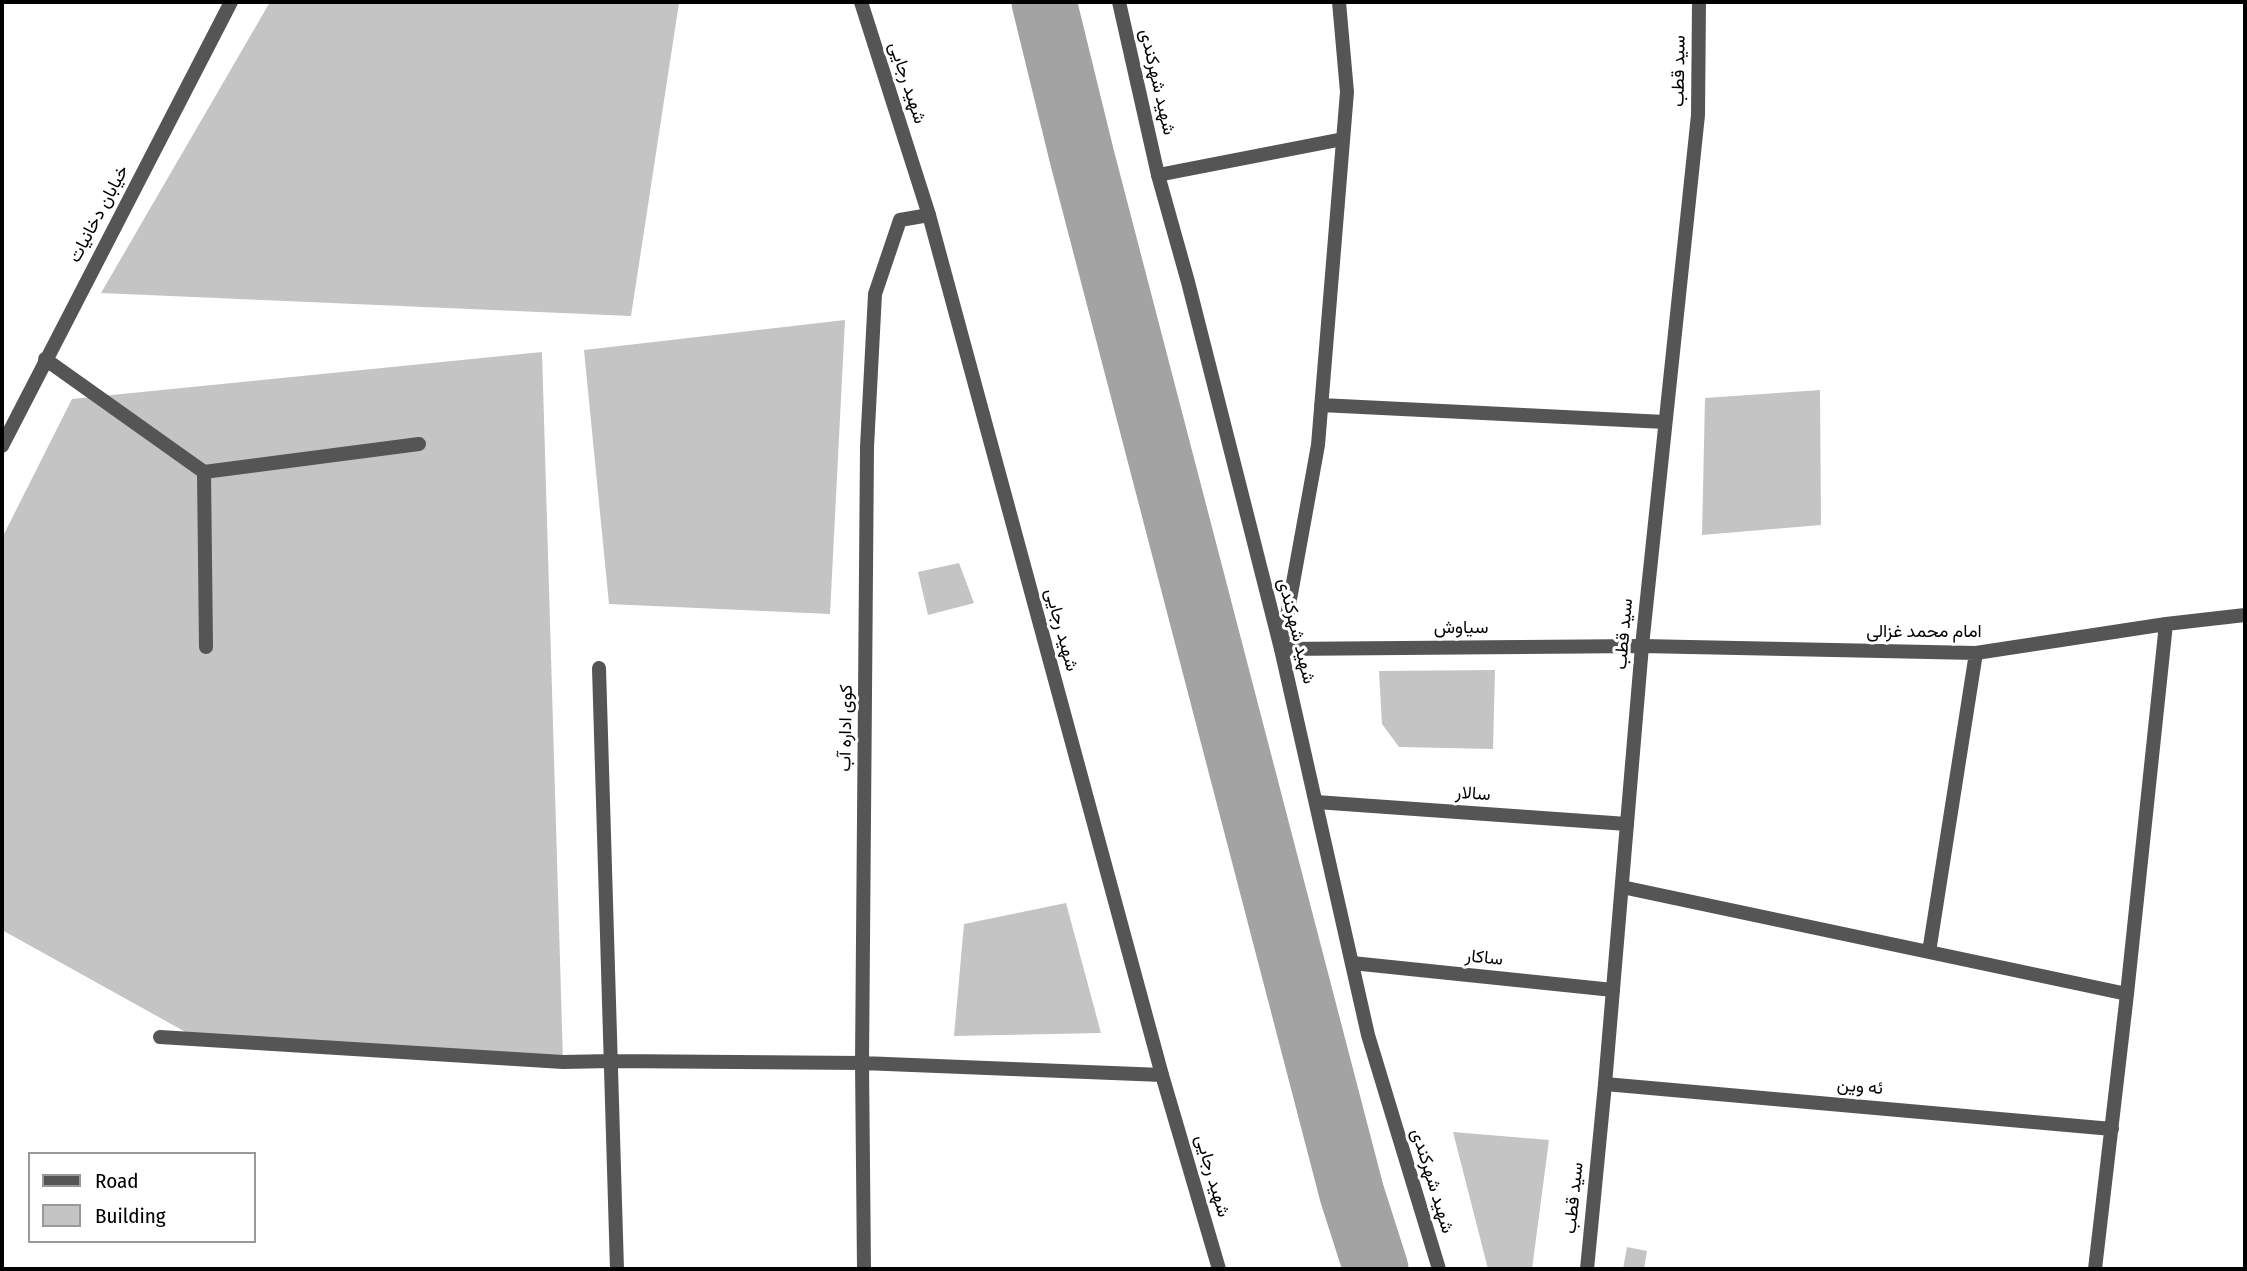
<!DOCTYPE html>
<html>
<head>
<meta charset="utf-8">
<style>
  body { margin:0 }
  #map { position:relative; width:2247px; height:1271px; overflow:hidden; background:#fff; font-family:"Fira Sans Condensed",sans-serif }
  canvas { display:block }
  .frame { position:absolute; inset:0; border:4px solid #000; pointer-events:none }
  .legend { position:absolute; left:28px; top:1152px; width:228px; height:91px; box-sizing:border-box; background:#fff; border:2px solid #999; margin:0; padding:9px 12px; list-style:none; font-size:21px; color:#000 }
  .legend li { display:flex; align-items:center; gap:14px; height:35px }
  .legend b { width:35px; border:2px solid #999 }
</style>
</head>
<body>
<div id="map">
<canvas width="2247" height="1271"></canvas>
<div class="frame"></div>
<ul class="legend">
<li><b style="height:9px;background:#555"></b>Road</li>
<li><b style="height:19px;background:#c4c4c4"></b>Building</li>
</ul>
</div>
<script>
const ctx = document.querySelector('canvas').getContext('2d');
ctx.lineJoin = 'round';
const toPath = rows => new Path2D(rows.map(r => 'M' + r).join(''));
function strokePath(path, color, width, dash) { ctx.strokeStyle = color; ctx.lineWidth = width; ctx.lineCap = dash ? 'butt' : 'round'; ctx.setLineDash(dash || []); ctx.stroke(path); }
function fill(path, color) { ctx.fillStyle = color; ctx.fill(path, 'evenodd'); }
function label(font, color, halo, rows, align = 'center') {
  ctx.font = font + ' "Fira Sans Condensed",Vazirmatn,sans-serif'; ctx.lineWidth = 6; ctx.setLineDash([]); ctx.textBaseline = 'middle'; ctx.strokeStyle = halo; ctx.fillStyle = color; for (const [text, x, y, turn = 0] of rows) {
    ctx.save(); ctx.translate(x, y); ctx.rotate((+turn || 0) * Math.PI / 180); ctx.textAlign = isNaN(turn) ? turn : align; if (halo) ctx.strokeText(text, 0, 0); ctx.fillText(text, 0, 0); ctx.restore();
  }
}
const river = toPath([
  [1044,2,1082,157,1352,1194,1376,1269]
]);
const building = toPath([
  [270,2,679,3,631,316,101,293],
  [845,320,830,614,609,604,584,350],
  [542,352,563,1062,200,1040,2,930,2,538,72,399],
  [1820,390,1821,525,1702,535,1705,398],
  [959,563,974,603,928,615,918,572],
  [1495,670,1493,749,1399,747,1382,724,1379,671],
  [1066,903,1101,1033,954,1036,964,924],
  [1453,1132,1549,1140,1532,1269,1488,1269],
  [1627,1247,1647,1251,1644,1269,1623,1269]
]);
const service = toPath([
  [45,359,204,472,206,647],
  [204,472,419,444]
]);
const minor = toPath([
  [1339,2,1347,92,1318,445,1281,649,1642,646,1976,653,2166,624,2245,615],
  [1158,175,1343,139],
  [1321,405,1665,422],
  [2,446,231,2],
  [599,668,617,1269],
  [1316,802,1627,824],
  [1622,887,2127,994],
  [1929,952,1976,653],
  [1352,963,1613,990],
  [160,1037,563,1062,612,1061,862,1063,1162,1075],
  [1605,1084,2112,1129],
  [864,1269,862,1063,867,447,875,294,900,220,929,215],
  [2095,1269,2127,994,2166,624]
]);
const tertiary = toPath([
  [861,2,929,215,1162,1075,1219,1269],
  [1119,2,1158,175,1188,282,1281,649,1368,1035,1439,1269],
  [1587,1269,1605,1084,1642,646,1698,115,1699,2]
]);
const streetNames = [
  ["سید قطب",1679,71,-89],
  ["شهید شهرکندی",1157,82,77],
  ["شهید رجایی",907,83,72],
  ["خیابان دخانیات",99,214,-62],
  ["سیاوش",1461,628],
  ["شهید رجایی",1061,630,75],
  ["شهید شهرکندی",1296,631,76],
  ["امام محمد غزالی",1924,632],
  ["سید قطب",1624,634,-85],
  ["کوی اداره آب",846,728,-89],
  ["سالار",1473,794,4],
  ["ساکار",1484,958,6],
  ["ئه وین",1860,1087,5],
  ["شهید رجایی",1212,1176,74],
  ["شهید شهرکندی",1432,1181,73],
  ["سید قطب",1574,1198,-84]
];
strokePath(river, '#a3a3a3', 65);
fill(building, '#c4c4c4');
strokePath(service, '#555', 14);
strokePath(minor, '#555', 14);
strokePath(tertiary, '#555', 14);
label('18px', '#000', '#fff', streetNames);
</script>
</body>
</html>
